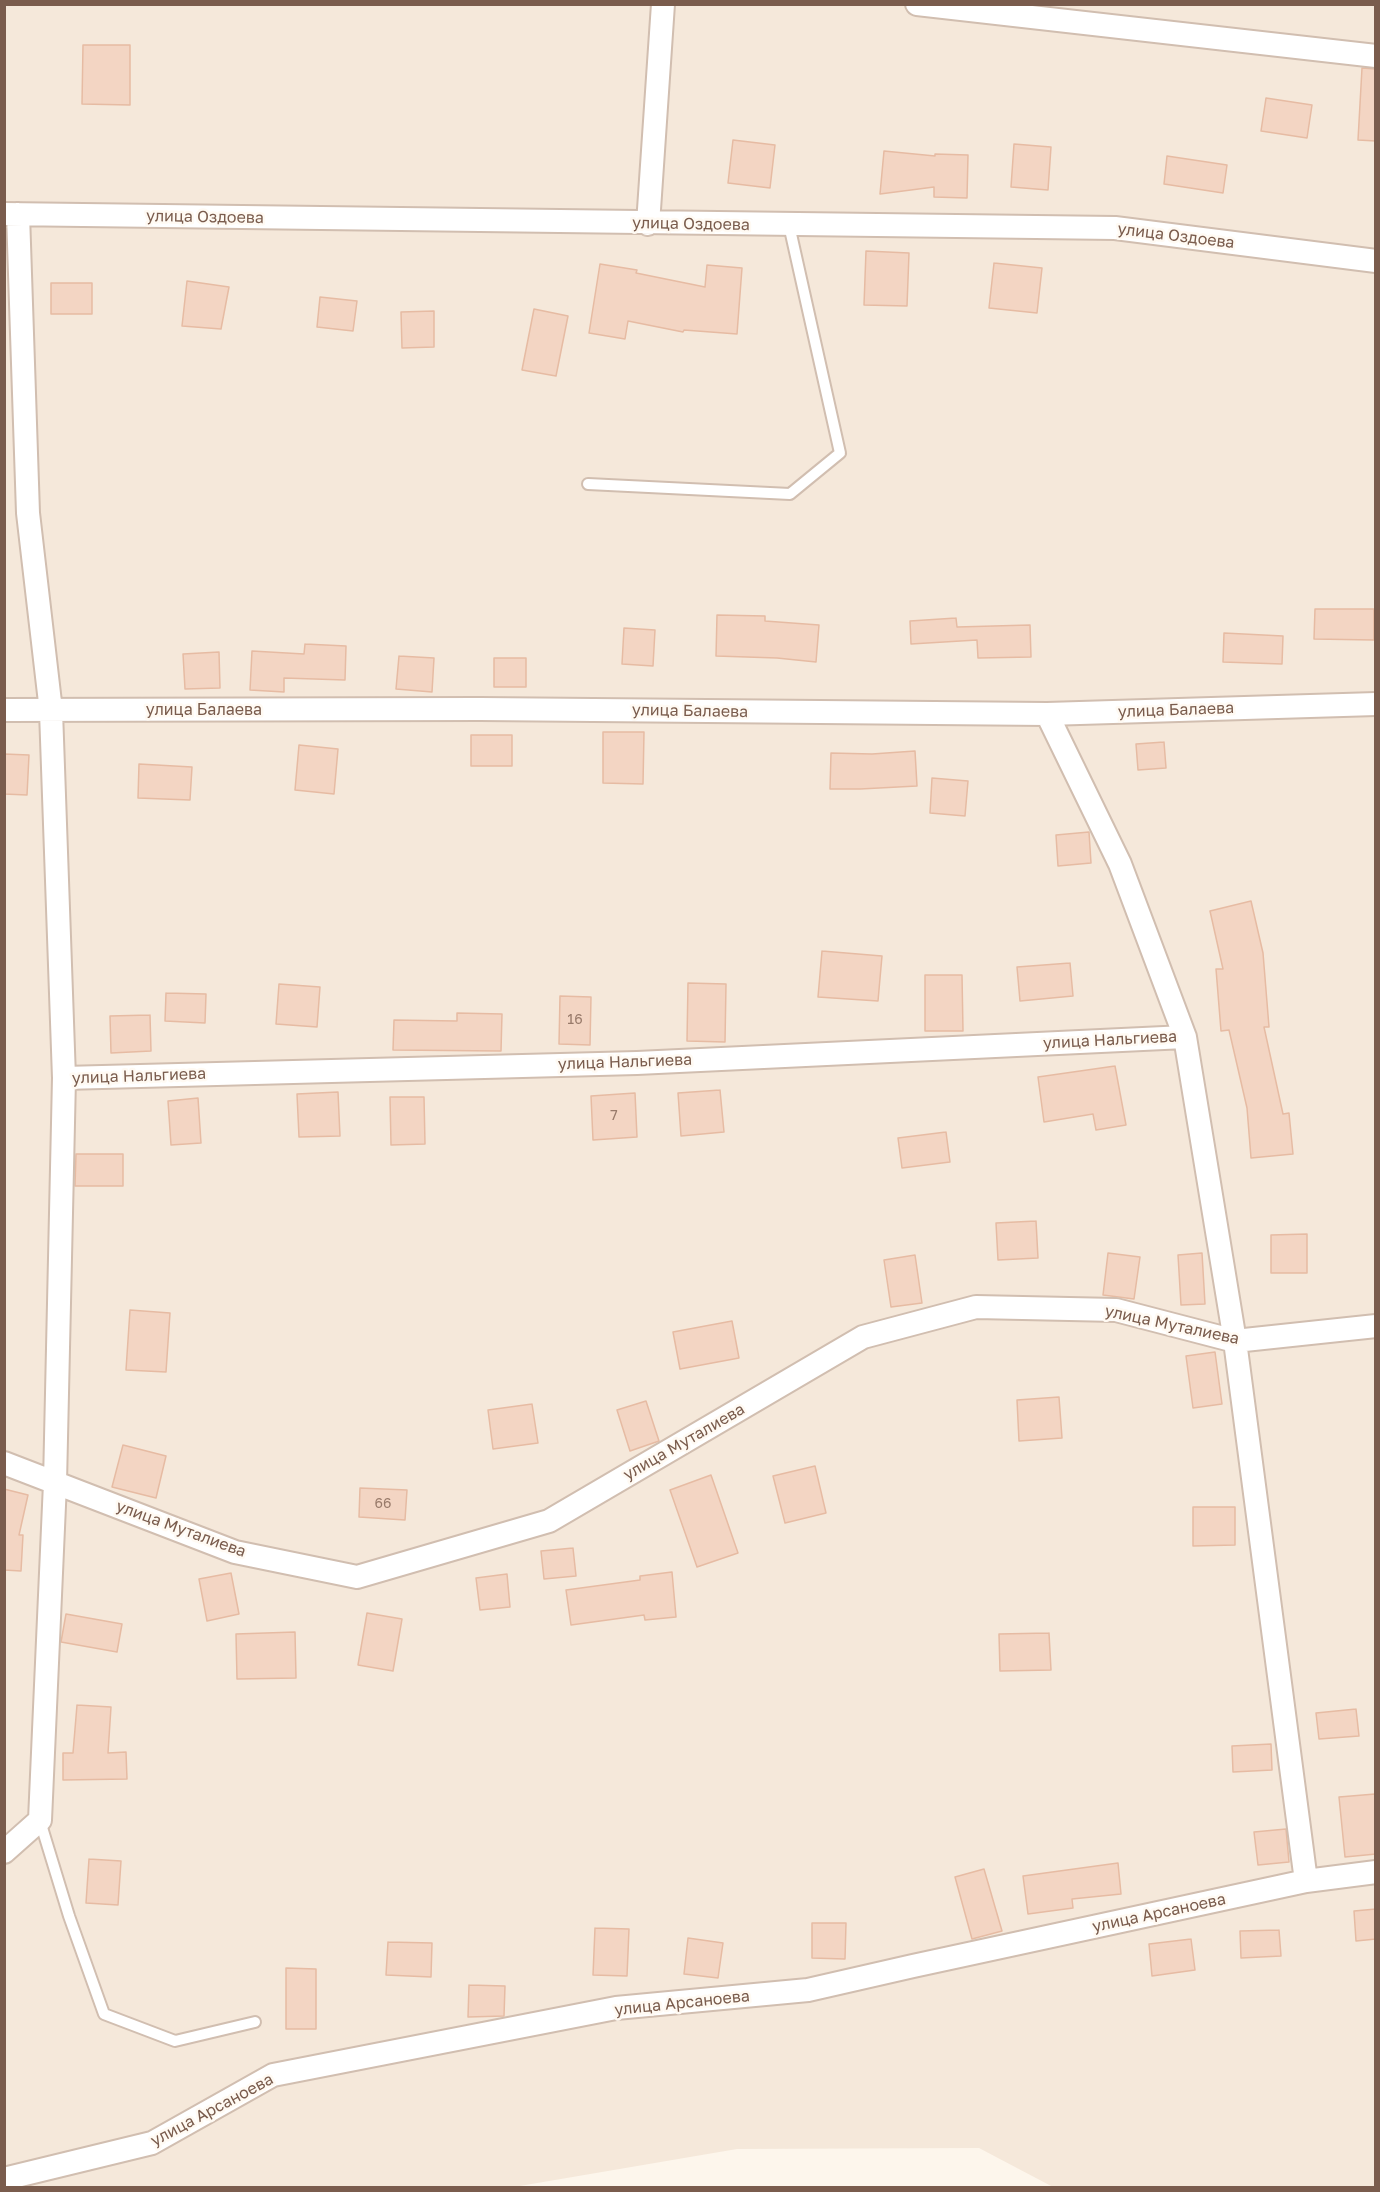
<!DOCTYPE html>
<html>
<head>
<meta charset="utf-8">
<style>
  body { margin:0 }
  #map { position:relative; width:1380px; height:2192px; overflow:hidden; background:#fdf6ec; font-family:"Golos Text",sans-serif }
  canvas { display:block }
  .frame { position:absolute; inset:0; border:6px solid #7a5c4d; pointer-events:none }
</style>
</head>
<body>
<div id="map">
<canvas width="1380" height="2192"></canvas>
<div class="frame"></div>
</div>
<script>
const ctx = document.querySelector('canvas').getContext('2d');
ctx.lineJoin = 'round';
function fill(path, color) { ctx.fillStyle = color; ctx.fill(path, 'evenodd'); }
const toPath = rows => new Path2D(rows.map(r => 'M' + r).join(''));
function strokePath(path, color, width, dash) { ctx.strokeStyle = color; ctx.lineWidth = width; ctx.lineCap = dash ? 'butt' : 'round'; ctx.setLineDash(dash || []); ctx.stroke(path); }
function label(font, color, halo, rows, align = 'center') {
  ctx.font = font + ' "Golos Text",sans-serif'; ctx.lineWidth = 5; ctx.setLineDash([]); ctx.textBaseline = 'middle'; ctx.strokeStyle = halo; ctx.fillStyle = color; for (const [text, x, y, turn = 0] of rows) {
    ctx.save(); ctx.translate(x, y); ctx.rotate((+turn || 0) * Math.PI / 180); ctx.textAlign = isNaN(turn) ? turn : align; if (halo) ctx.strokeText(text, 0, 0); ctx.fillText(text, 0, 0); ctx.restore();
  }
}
const residential = toPath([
  [5,5,1375,5,1375,2187,1053,2187,979,2148,737,2149,508,2188,5,2188]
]);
const building = toPath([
  [83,45,130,45,130,105,82,104,83,45],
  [1362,68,1376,69,1376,141,1358,140,1362,68],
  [1266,98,1312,105,1307,138,1261,131,1266,98],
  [733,140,775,145,770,188,728,183,733,140],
  [1014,144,1051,147,1048,190,1011,187,1014,144],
  [884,151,935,156,935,154,968,155,967,198,934,197,934,187,880,194,884,151],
  [1167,156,1227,165,1223,193,1164,184,1167,156],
  [866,251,909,253,907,306,864,305,866,251],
  [994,263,1042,268,1037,313,989,308,994,263],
  [600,264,637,270,636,273,705,287,707,265,742,268,737,334,684,330,683,332,628,321,625,339,589,333,600,264],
  [187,281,229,287,221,329,182,326,187,281],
  [51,283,92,283,92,314,51,314,51,283],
  [320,297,357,301,353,331,317,327,320,297],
  [534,309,568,316,556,376,522,370,534,309],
  [434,311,434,347,402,348,401,312,434,311],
  [1315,609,1374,609,1374,640,1314,639,1315,609],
  [717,615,765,616,765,621,819,625,816,662,777,658,716,656,717,615],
  [956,618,957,627,1030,625,1031,657,978,658,977,640,911,644,910,621,956,618],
  [624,628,655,630,653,666,622,664,624,628],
  [1224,633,1283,636,1282,664,1223,662,1224,633],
  [305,644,346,646,345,680,284,678,284,692,250,690,252,651,304,654,305,644],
  [219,652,220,688,185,689,183,654,219,652],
  [399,656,434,658,432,692,396,689,399,656],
  [494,658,526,658,526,687,494,687,494,658],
  [603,732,644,732,643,784,603,783,603,732],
  [471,735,512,735,512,766,471,766,471,735],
  [1164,742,1166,768,1138,770,1136,744,1164,742],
  [299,745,338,749,334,794,295,790,299,745],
  [915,751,917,786,860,789,830,789,831,753,872,754,915,751],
  [4,754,29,755,27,795,4,794,4,754],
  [139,764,192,767,190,800,138,798,139,764],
  [932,778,968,781,965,816,930,813,932,778],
  [1089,832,1091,863,1058,866,1056,835,1089,832],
  [1251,901,1263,953,1269,1027,1264,1027,1283,1114,1289,1113,1293,1154,1251,1158,1247,1108,1229,1030,1221,1031,1216,969,1223,969,1210,911,1251,901],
  [822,951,882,956,878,1001,818,997,822,951],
  [1070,963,1073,996,1020,1001,1017,967,1070,963],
  [925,975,962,975,963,1031,925,1031,925,975],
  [688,983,726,984,725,1042,687,1041,688,983],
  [279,984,320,987,317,1027,276,1024,279,984],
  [166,993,206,994,205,1023,165,1021,166,993],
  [560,996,591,997,590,1045,559,1044,560,996],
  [457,1013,502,1014,501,1051,393,1050,394,1020,457,1021,457,1013],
  [150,1015,151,1051,111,1053,110,1016,150,1015],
  [1115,1066,1126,1125,1096,1130,1093,1114,1044,1122,1038,1077,1115,1066],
  [720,1090,724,1132,681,1136,678,1093,720,1090],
  [338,1092,340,1136,299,1137,297,1094,338,1092],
  [635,1093,637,1137,593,1140,591,1096,635,1093],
  [390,1097,424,1097,425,1144,391,1145,390,1097],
  [198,1098,201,1143,171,1145,168,1101,198,1098],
  [946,1132,950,1162,902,1168,898,1138,946,1132],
  [76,1154,123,1154,123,1186,75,1186,76,1154],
  [1036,1221,1038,1258,998,1260,996,1223,1036,1221],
  [1307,1234,1307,1273,1271,1273,1271,1235,1307,1234],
  [1108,1253,1140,1257,1134,1299,1103,1295,1108,1253],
  [1202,1253,1205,1304,1181,1305,1178,1255,1202,1253],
  [915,1255,922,1303,891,1307,884,1260,915,1255],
  [130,1310,170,1313,166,1372,126,1370,130,1310],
  [732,1321,739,1358,680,1369,673,1332,732,1321],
  [1215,1352,1222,1404,1193,1408,1186,1356,1215,1352],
  [1059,1397,1062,1438,1019,1441,1017,1400,1059,1397],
  [646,1401,659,1441,630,1451,617,1410,646,1401],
  [532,1404,538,1443,493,1449,488,1410,532,1404],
  [123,1445,166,1456,156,1498,112,1487,123,1445],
  [815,1466,826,1513,785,1523,773,1476,815,1466],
  [711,1475,738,1553,697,1567,670,1490,711,1475],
  [360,1488,407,1490,405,1520,359,1517,360,1488],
  [4,1489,28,1495,19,1535,23,1535,21,1571,4,1570,4,1489],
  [1193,1507,1235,1507,1235,1545,1193,1546,1193,1507],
  [573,1548,576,1576,544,1579,541,1551,573,1548],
  [672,1572,676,1617,645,1620,644,1615,571,1625,566,1590,640,1580,640,1576,672,1572],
  [231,1573,239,1614,207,1621,199,1579,231,1573],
  [507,1574,510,1607,480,1610,476,1578,507,1574],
  [367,1613,402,1619,393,1671,358,1665,367,1613],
  [66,1614,122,1624,117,1652,61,1642,66,1614],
  [295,1632,296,1678,237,1679,236,1634,295,1632],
  [1049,1633,1051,1670,1000,1671,999,1634,1049,1633],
  [77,1705,111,1707,108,1753,126,1752,127,1779,63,1780,63,1753,73,1753,77,1705],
  [1356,1709,1359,1736,1319,1739,1316,1713,1356,1709],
  [1271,1744,1272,1770,1233,1772,1232,1746,1271,1744],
  [1375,1794,1376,1854,1345,1857,1339,1797,1375,1794],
  [1286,1829,1289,1862,1258,1865,1254,1832,1286,1829],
  [89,1859,121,1861,118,1905,86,1903,89,1859],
  [1118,1863,1121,1894,1072,1899,1073,1908,1028,1914,1023,1876,1118,1863],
  [984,1869,1002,1931,972,1939,955,1877,984,1869],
  [1376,1909,1376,1939,1356,1941,1354,1911,1376,1909],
  [812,1923,846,1923,845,1959,812,1958,812,1923],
  [595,1928,629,1929,627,1976,593,1975,595,1928],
  [1279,1930,1281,1956,1241,1958,1240,1931,1279,1930],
  [688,1938,723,1943,718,1978,684,1974,688,1938],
  [1191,1939,1195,1970,1152,1976,1149,1944,1191,1939],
  [388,1942,432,1943,431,1977,386,1975,388,1942],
  [286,1968,316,1969,316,2029,286,2029,286,1968],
  [469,1985,505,1986,504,2016,468,2017,469,1985]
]);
const service = toPath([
  [588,484,790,494,840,453,789,225],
  [40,1821,69,1916,104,2014,175,2041,255,2022]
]);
const minor = toPath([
  [917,4,1376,56],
  [4,214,1115,228,1376,261],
  [648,224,663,4],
  [4,710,480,709,1047,714,1376,704],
  [1047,714,1120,864,1185,1037,1235,1341,1306,1881],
  [64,1078,637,1063,1185,1037],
  [4,1463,235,1552,357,1577,549,1521,863,1337,976,1307,1116,1310,1235,1341,1376,1326],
  [4,1852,40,1820,55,1483,64,1078,51,711,28,513,18,214],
  [4,2179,152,2143,273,2075,616,2008,808,1990,913,1966,1306,1881,1376,1872]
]);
const numberNames = [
  ["16",575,1020],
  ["7",614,1116],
  ["66",383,1504]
];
const streetNames = [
  ["улица Оздоева",205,217,1],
  ["улица Оздоева",691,224,1],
  ["улица Оздоева",1176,236,7],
  ["улица Балаева",204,710],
  ["улица Балаева",1176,710,-2],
  ["улица Балаева",690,711,1],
  ["улица Нальгиева",1110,1040,-3],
  ["улица Нальгиева",625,1062,-2],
  ["улица Нальгиева",139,1076,-2],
  ["улица Муталиева",1172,1325,12],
  ["улица Муталиева",684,1442,-30],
  ["улица Муталиева",181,1529,20],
  ["улица Арсаноева",1159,1913,-12],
  ["улица Арсаноева",682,2003,-6],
  ["улица Арсаноева",212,2110,-28]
];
fill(residential, '#f5e8da');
fill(building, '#f3d5c3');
strokePath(building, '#e6bba3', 1.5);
strokePath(service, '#d1beb0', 14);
strokePath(minor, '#d1beb0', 26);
strokePath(service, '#fff', 10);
strokePath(minor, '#fff', 22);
label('14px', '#987a6a', null, numberNames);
label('16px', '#7a5c4d', '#fffaf3', streetNames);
</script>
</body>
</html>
